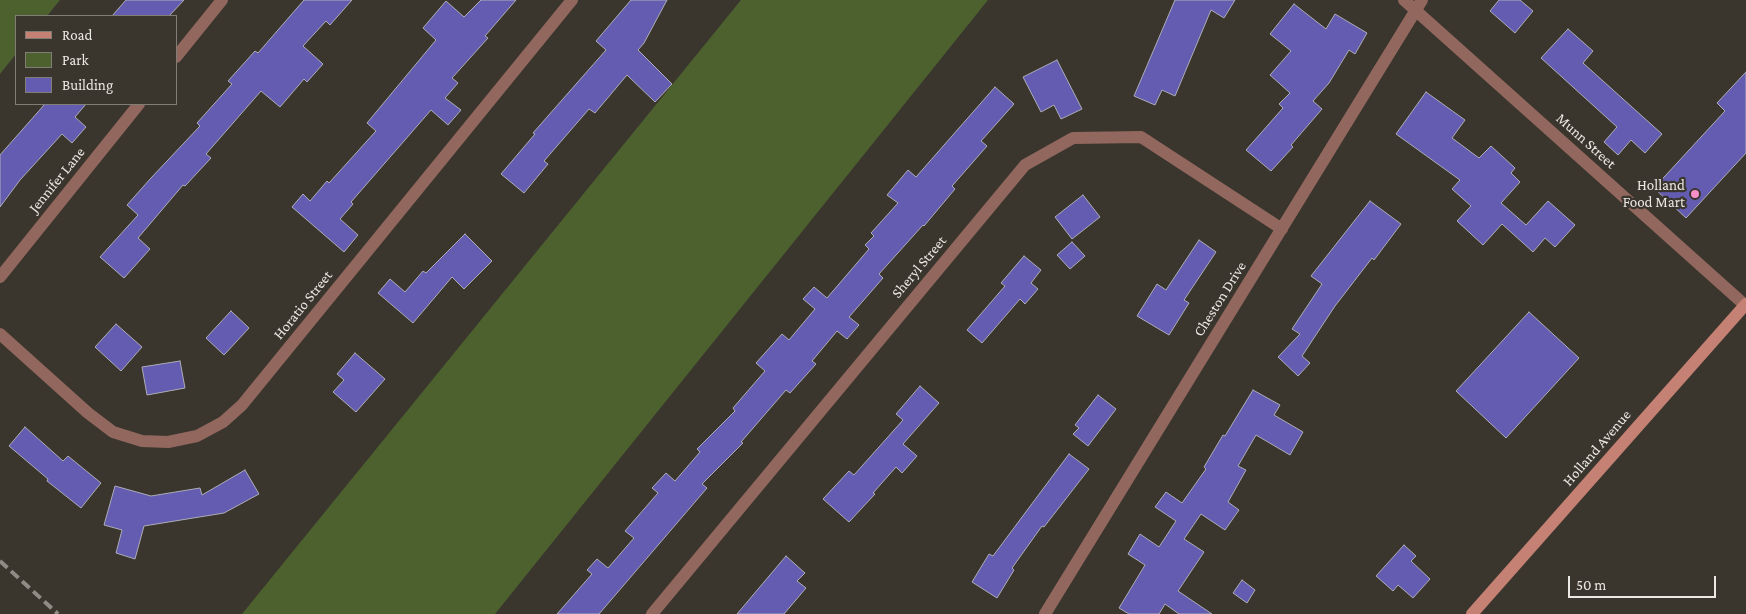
<!DOCTYPE html>
<html>
<head>
<meta charset="utf-8">
<style>
  body { margin:0 }
  #map { position:relative; width:1746px; height:614px; overflow:hidden; background:#3a362e; font-family:"Crimson Pro",serif }
  canvas { display:block }
  .legend { position:absolute; left:15px; top:15px; width:162px; height:90px; box-sizing:border-box; background:#3a362e; border:1px solid #817e77; margin:0; padding:6px 9px; list-style:none; font-size:15px; color:#ebe9e4 }
  .legend li { display:flex; align-items:center; gap:10px; height:25px }
  .legend b { width:25px; border:1px solid #817e77 }
  .scale { position:absolute; left:1568px; top:576px; width:148px; height:22px; box-sizing:border-box; border:2px solid #ebe9e4; border-top:0; padding-left:6px; font-size:15px; line-height:18px; white-space:nowrap; color:#ebe9e4; -webkit-text-stroke:4px #3a362e; paint-order:stroke }
</style>
</head>
<body>
<div id="map">
<canvas width="1746" height="614"></canvas>
<ul class="legend">
<li><b style="height:6px;background:#c58173"></b>Road</li>
<li><b style="height:14px;background:#4d612f"></b>Park</li>
<li><b style="height:14px;background:#635cb0"></b>Building</li>
</ul>
<div class="scale">50 m</div>
</div>
<script>
const ctx = document.querySelector('canvas').getContext('2d');
ctx.lineJoin = 'round';
function fill(path, color) { ctx.fillStyle = color; ctx.fill(path, 'evenodd'); }
const toPath = rows => new Path2D(rows.map(r => 'M' + r).join(''));
function strokePath(path, color, width, dash) { ctx.strokeStyle = color; ctx.lineWidth = width; ctx.lineCap = dash ? 'butt' : 'round'; ctx.setLineDash(dash || []); ctx.stroke(path); }
function label(font, color, halo, rows, align = 'center') {
  ctx.font = font + ' "Crimson Pro",serif'; ctx.lineWidth = 4.5; ctx.setLineDash([]); ctx.textBaseline = 'middle'; ctx.strokeStyle = halo; ctx.fillStyle = color; for (const [text, x, y, turn = 0] of rows) {
    ctx.save(); ctx.translate(x, y); ctx.rotate((+turn || 0) * Math.PI / 180); ctx.textAlign = isNaN(turn) ? turn : align; if (halo) ctx.strokeText(text, 0, 0); ctx.fillText(text, 0, 0); ctx.restore();
  }
}
const green = toPath([
  [0,0,60,0,47,16,16,16,16,54,0,74],
  [741,0,988,0,495,614,242,614]
]);
const building = toPath([
  [126,0,184,0,169,16,112,16,126,0],
  [304,0,352,0,330,25,326,21,303,46,323,64,307,82,304,79,280,107,261,91,206,154,211,158,185,186,183,185,138,238,150,249,124,278,100,257,138,215,127,205,151,178,200,126,197,123,232,84,228,81,255,51,258,53,304,0],
  [481,0,516,0,485,36,488,38,452,78,458,83,445,98,461,110,448,125,431,110,351,202,353,204,340,219,358,235,344,252,292,207,303,194,310,201,327,181,329,183,376,131,367,123,436,40,423,28,446,1,464,17,481,0],
  [631,0,667,0,644,43,638,50,672,84,655,102,627,75,595,113,589,109,544,161,548,164,524,193,501,174,535,134,533,133,606,50,596,41,631,0],
  [1175,0,1235,0,1224,18,1211,10,1175,96,1162,90,1155,105,1134,96,1175,0],
  [1499,0,1520,0,1533,11,1515,33,1490,11,1499,0],
  [1294,4,1326,29,1335,14,1367,33,1355,54,1349,50,1329,83,1313,101,1322,109,1291,145,1293,147,1271,171,1246,150,1283,108,1279,104,1290,93,1270,75,1291,51,1270,34,1294,4],
  [1568,29,1593,51,1583,63,1662,134,1645,153,1631,140,1618,155,1604,142,1617,127,1541,58,1568,29],
  [1057,60,1082,109,1061,119,1054,105,1041,112,1023,77,1057,60],
  [1746,72,1746,153,1686,218,1654,188,1725,111,1717,103,1746,72],
  [995,87,1014,104,981,141,987,146,952,186,955,189,924,226,923,225,879,274,883,278,849,317,859,325,847,339,837,331,812,361,816,364,790,393,786,390,741,442,743,443,702,484,707,488,599,614,557,614,592,574,587,570,597,559,608,568,634,538,625,531,658,493,652,488,666,473,675,481,700,452,697,449,735,411,733,408,765,371,756,363,782,334,789,340,815,309,803,299,814,287,827,298,869,249,865,245,874,236,871,233,898,203,887,195,908,170,916,177,995,87],
  [1426,92,1465,120,1452,138,1479,158,1491,146,1515,168,1511,173,1520,182,1501,203,1526,225,1548,201,1575,225,1555,247,1545,238,1533,252,1502,224,1483,245,1457,221,1471,206,1452,189,1460,180,1396,134,1426,92],
  [45,104,86,104,75,117,86,127,72,143,62,134,20,180,0,207,0,155,45,104],
  [1083,195,1100,217,1072,239,1055,217,1083,195],
  [1370,201,1401,224,1374,260,1372,258,1335,306,1302,356,1310,363,1298,376,1278,357,1300,334,1292,329,1322,284,1311,276,1370,201],
  [465,234,492,261,464,289,452,277,413,323,378,293,390,279,405,292,423,271,426,273,465,234],
  [1199,240,1216,252,1184,300,1189,303,1169,335,1137,316,1157,284,1166,290,1199,240],
  [1072,242,1085,256,1070,269,1057,255,1072,242],
  [1024,256,1041,270,1031,283,1038,289,1025,304,1020,299,982,343,967,330,1005,286,1001,283,1024,256],
  [231,311,249,328,224,355,206,338,231,311],
  [1529,312,1579,358,1506,438,1456,391,1529,312],
  [116,324,142,347,121,371,95,347,116,324],
  [355,353,385,379,356,412,333,392,344,380,337,374,355,353],
  [180,361,185,388,147,395,142,367,180,361],
  [920,386,939,403,903,444,917,456,902,473,896,467,873,493,875,494,849,522,823,499,849,471,854,475,903,420,896,414,920,386],
  [1253,390,1280,405,1274,415,1303,432,1290,455,1256,435,1238,466,1246,470,1228,502,1239,510,1225,530,1201,514,1184,539,1204,552,1178,591,1212,614,1179,614,1165,604,1159,614,1129,614,1119,608,1145,565,1128,554,1140,534,1159,547,1176,521,1155,507,1166,492,1182,503,1206,469,1204,467,1223,435,1225,436,1253,390],
  [1098,395,1116,409,1088,446,1073,434,1079,428,1075,425,1098,395],
  [25,427,63,461,68,456,101,483,81,508,47,481,48,479,9,446,25,427],
  [1069,454,1089,469,1044,527,1042,526,1012,568,1014,570,997,598,972,582,989,554,993,556,1069,454],
  [245,470,259,494,224,513,144,526,135,559,116,553,122,530,104,525,115,486,151,496,200,488,202,495,245,470],
  [1404,545,1416,556,1411,561,1430,579,1413,598,1398,585,1393,591,1376,576,1404,545],
  [786,556,805,573,797,581,806,588,784,614,737,614,786,556],
  [1242,580,1255,590,1247,603,1233,593,1242,580]
]);
const street = toPath([
  [1404,0,1746,306],
  [176,57,222,0],
  [0,277,139,104],
  [0,334,88,413,113,432,142,441,168,442,197,436,223,422,242,405,572,0],
  [652,614,1025,165,1073,138,1141,137,1282,229],
  [1045,614,1422,0]
]);
const secondary = toPath([
  [1472,614,1746,304]
]);
const rail = toPath([
  [0,561,58,614]
]);
const markers = [
  [1695,194,5,"#f98fc9"]
];
const streetNames = [
  ["Munn Street",1586,141,42],
  ["Jennifer Lane",57,180,-51],
  ["Sheryl Street",919,267,-50],
  ["Cheston Drive",1220,299,-58],
  ["Horatio Street",303,305,-51],
  ["Holland Avenue",1597,448,-49]
];
const poiNames = [
  ["Holland",1685,185],
  ["Food Mart",1685,202]
];
fill(green, '#4d612f');
fill(building, '#635cb0');
strokePath(building, '#adadb7', 1);
strokePath(street, '#92675e', 12);
strokePath(secondary, '#c58173', 12);
strokePath(rail, '#8f8c86', 4, [10, 5]);
for (const [x, y, r, color] of markers) { const dot = new Path2D(); dot.arc(x, y, r, 0, 2 * Math.PI); ctx.fillStyle = color; ctx.fill(dot); strokePath(dot, '#3a362e', 2); }
label('15px', '#ebe9e4', '#3a362e', streetNames);
label('15px', '#ebe9e4', '#3a362e', poiNames, 'right');
</script>
</body>
</html>
